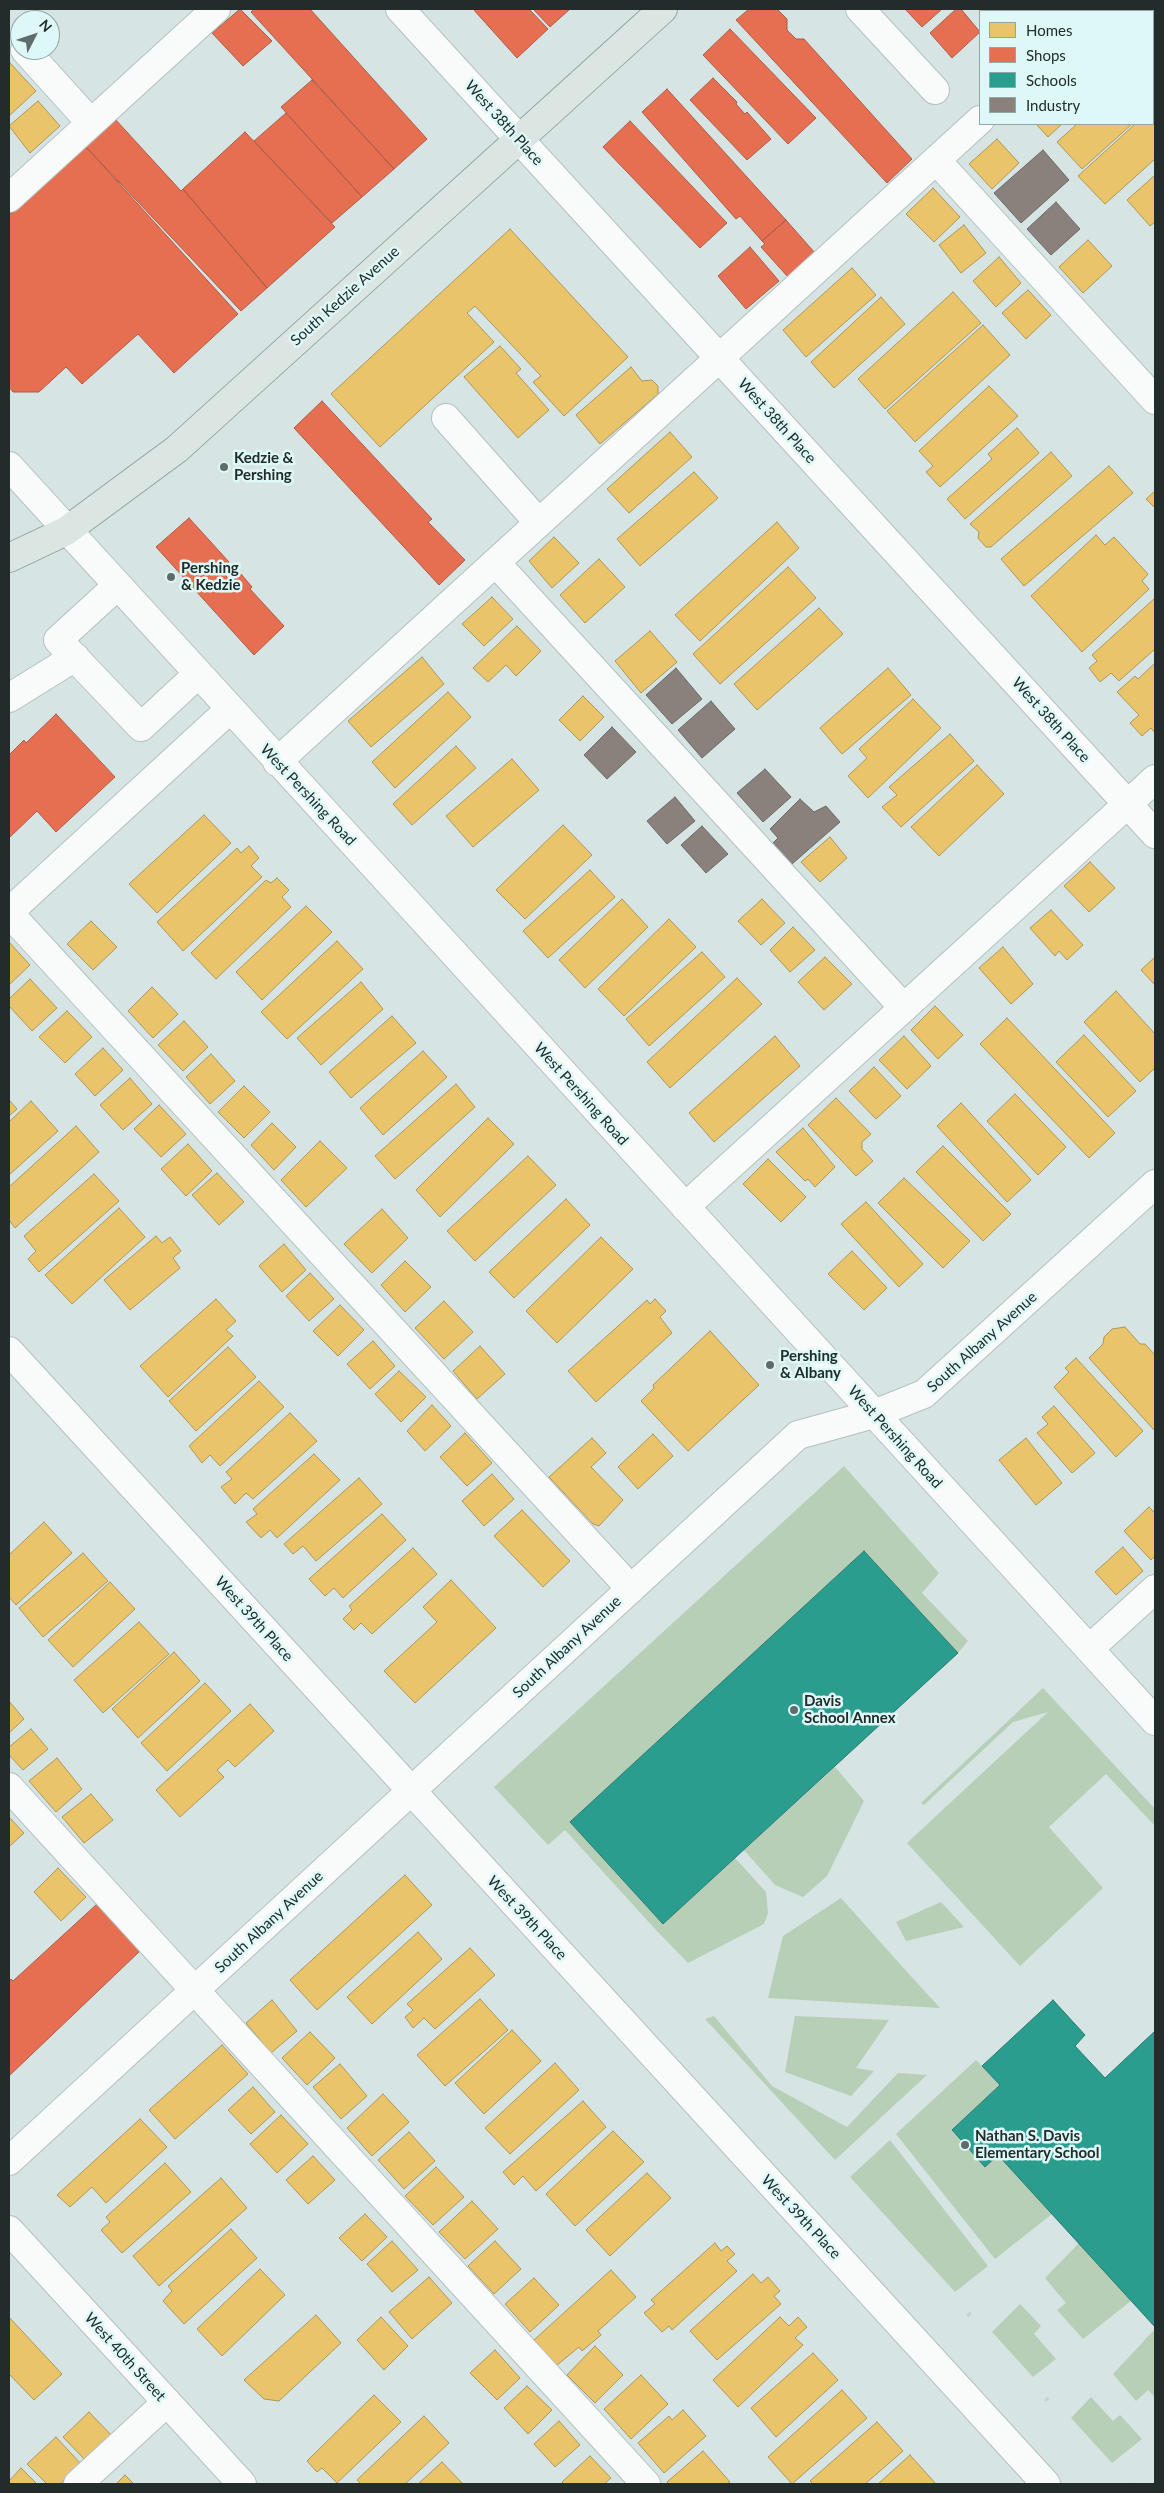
<!DOCTYPE html>
<html>
<head>
<meta charset="utf-8">
<style>
  body { margin:0 }
  #map { position:relative; width:1164px; height:2493px; overflow:hidden; background:#d6e4e4; font-family:Lato,sans-serif }
  canvas { display:block }
  .frame { position:absolute; inset:0; border:10px solid #212c2b; pointer-events:none }
  .legend { position:absolute; left:979px; top:10px; width:175px; height:115px; box-sizing:border-box; background:#ddf8f7; border:1px solid #92a6a5; margin:0; padding:6px 9px; list-style:none; font-size:15px; color:#212c2b }
  .legend li { display:flex; align-items:center; gap:10px; height:25px }
  .legend b { width:25px; border:1px solid #92a6a5 }
  .north { position:absolute; left:10px; top:10px; width:50px; height:50px; box-sizing:border-box; background:#ddf8f7; border:1px solid #92a6a5; border-radius:50%; rotate:49deg; font-size:14px; font-weight:700; line-height:20px; text-align:center; color:#212c2b }
  .north::after { content:''; display:block; margin:auto; width:18px; height:22px; background:#606c6c; clip-path:polygon(50% 0,100% 100%,50% 72%,0 100%) }
</style>
</head>
<body>
<div id="map">
<canvas width="1164" height="2493"></canvas>
<div class="frame"></div>
<ul class="legend">
<li><b style="height:14px;background:#e9c46a"></b>Homes</li>
<li><b style="height:14px;background:#e76f51"></b>Shops</li>
<li><b style="height:14px;background:#2a9d8f"></b>Schools</li>
<li><b style="height:14px;background:#8a817c"></b>Industry</li>
</ul>
<div class="north">N</div>
</div>
<script>
const ctx = document.querySelector('canvas').getContext('2d');
ctx.lineJoin = 'round';
function fill(path, color) { ctx.fillStyle = color; ctx.fill(path, 'evenodd'); }
const toPath = rows => new Path2D(rows.map(r => 'M' + r).join(''));
function strokePath(path, color, width, dash) { ctx.strokeStyle = color; ctx.lineWidth = width; ctx.lineCap = dash ? 'butt' : 'round'; ctx.setLineDash(dash || []); ctx.stroke(path); }
function label(font, color, halo, rows, align = 'center') {
  ctx.font = font + ' Lato,sans-serif'; ctx.lineWidth = 5; ctx.setLineDash([]); ctx.textBaseline = 'middle'; ctx.strokeStyle = halo; ctx.fillStyle = color; for (const [text, x, y, turn = 0] of rows) {
    ctx.save(); ctx.translate(x, y); ctx.rotate((+turn || 0) * Math.PI / 180); ctx.textAlign = isNaN(turn) ? turn : align; if (halo) ctx.strokeText(text, 0, 0); ctx.fillText(text, 0, 0); ctx.restore();
  }
}
const green = toPath([
  [844,1466,939,1573,922,1593,968,1641,958,1653,864,1551,570,1822,663,1924,735,1858,766,1892,768,1913,764,1924,688,1963,656,1930,565,1830,548,1845,494,1787],
  [1043,1688,1155,1809,1155,1826,1106,1774,1049,1827,1103,1888,1020,1966,907,1843,1048,1712,1013,1722,924,1805,921,1803],
  [835,1767,864,1801,827,1876,803,1897,775,1885,744,1850],
  [841,1898,908,1973,940,2008,768,1998,783,1936],
  [941,1902,964,1927,906,1941,896,1922],
  [714,2016,772,2086,847,2127,898,2073,927,2075,835,2160,705,2019],
  [795,2016,889,2020,856,2068,874,2071,851,2096,785,2072],
  [976,2060,1000,2085,952,2131,985,2167,998,2155,1052,2214,995,2259,896,2134],
  [890,2140,988,2266,955,2292,850,2177],
  [1079,2243,1132,2300,1083,2339,1057,2310,1066,2303,1045,2278],
  [1020,2304,1041,2326,1034,2334,1056,2359,1033,2377,992,2332],
  [1155,2329,1155,2397,1148,2390,1136,2401,1113,2374],
  [1091,2397,1113,2421,1120,2415,1142,2439,1112,2463,1071,2418]
]);
const homes = toPath([
  [10,63,36,91,9,116,9,65,10,63],
  [38,101,60,126,30,153,9,126,38,101],
  [1155,106,1155,159,1105,204,1078,176,1135,124,1153,124,1153,108,1155,106],
  [1036,124,1062,124,1048,137,1036,124],
  [1077,124,1132,124,1082,169,1057,142,1077,124],
  [997,139,1019,163,992,189,969,164,997,139],
  [1155,175,1155,222,1150,226,1127,200,1155,175],
  [933,188,960,217,934,242,906,214,933,188],
  [964,225,986,253,961,273,939,245,964,225],
  [510,229,628,357,564,416,533,382,541,376,475,306,467,313,494,342,380,447,331,394,510,229],
  [1088,240,1112,266,1083,293,1059,267,1088,240],
  [999,257,1021,283,996,307,973,281,999,257],
  [852,268,876,295,806,357,783,330,852,268],
  [1028,290,1051,315,1026,339,1002,313,1028,290],
  [953,292,981,323,885,409,858,379,953,292],
  [881,297,905,324,834,388,811,362,881,297],
  [983,325,1010,355,915,442,887,411,983,325],
  [500,346,521,369,516,373,549,410,518,438,464,377,500,346],
  [631,367,642,381,652,380,658,386,658,394,600,444,576,415,631,367],
  [989,386,1018,416,940,487,926,472,933,466,919,451,989,386],
  [1017,428,1039,453,965,519,947,499,992,459,988,454,1017,428],
  [670,432,692,457,629,513,607,489,670,432],
  [1051,452,1072,476,991,547,986,547,978,538,979,532,970,524,1051,452],
  [1109,466,1133,493,1024,586,1001,559,1109,466],
  [694,472,718,498,640,566,617,539,694,472],
  [1155,491,1155,508,1146,499,1155,491],
  [777,522,799,548,700,641,675,615,777,522],
  [1096,535,1105,545,1114,537,1148,574,1142,581,1149,589,1082,652,1031,596,1096,535],
  [554,537,579,563,552,588,529,561,554,537],
  [599,559,625,587,585,623,560,595,599,559],
  [788,567,816,598,720,684,693,654,788,567],
  [492,597,513,619,484,646,462,624,492,597],
  [1155,598,1155,649,1119,681,1111,673,1100,682,1089,668,1097,661,1092,655,1155,598],
  [819,608,843,634,757,710,734,684,819,608],
  [517,626,541,651,516,676,506,665,488,682,473,668,517,626],
  [650,631,677,662,641,693,615,661,650,631],
  [422,657,444,684,371,747,348,721,422,657],
  [1155,663,1155,733,1151,728,1142,736,1130,723,1139,715,1117,692,1135,676,1138,679,1155,663],
  [888,668,911,695,842,754,820,728,888,668],
  [448,692,471,717,395,788,372,762,448,692],
  [583,696,604,717,580,741,559,720,583,696],
  [913,699,941,728,868,798,848,776,867,758,859,749,913,699],
  [950,734,974,761,901,827,882,807,897,795,889,787,950,734],
  [456,746,476,768,412,825,393,804,456,746],
  [512,759,539,790,473,847,446,816,512,759],
  [977,765,1004,794,939,856,911,827,977,765],
  [204,815,231,843,157,913,129,884,204,815],
  [563,825,592,855,525,919,496,890,563,825],
  [830,837,847,858,820,882,801,862,830,837],
  [249,846,259,858,251,866,262,877,183,951,157,922,237,848,241,853,249,846],
  [1090,862,1115,888,1089,912,1064,886,1090,862],
  [590,870,615,897,548,958,523,931,590,870],
  [277,878,289,890,282,897,291,907,216,979,191,953,266,880,271,883,277,878],
  [622,899,648,927,585,988,559,960,622,899],
  [762,899,785,923,761,945,738,921,762,899],
  [306,906,332,932,262,1000,236,972,306,906],
  [1051,910,1083,945,1067,960,1059,951,1055,956,1030,928,1051,910],
  [669,919,696,947,624,1016,598,989,669,919],
  [91,921,117,947,93,970,67,944,91,921],
  [793,927,815,950,790,972,770,950,793,927],
  [337,941,363,969,287,1039,261,1012,337,941],
  [9,942,30,965,9,985,9,942],
  [1003,947,1033,984,1011,1004,979,968,1003,947],
  [702,952,725,977,649,1046,626,1019,702,952],
  [825,957,852,984,824,1010,798,982,825,957],
  [1155,957,1155,985,1141,970,1155,957],
  [737,978,762,1004,670,1088,647,1062,737,978],
  [30,979,57,1008,32,1031,9,1006,9,999,30,979],
  [361,982,383,1009,321,1065,297,1038,361,982],
  [152,987,178,1014,153,1038,128,1011,152,987],
  [1116,991,1155,1034,1155,1068,1140,1082,1084,1022,1116,991],
  [935,1006,963,1035,938,1059,911,1030,935,1006],
  [67,1011,92,1037,65,1063,39,1037,67,1011],
  [392,1016,416,1043,351,1098,329,1072,392,1016],
  [1007,1018,1115,1133,1089,1158,980,1044,1007,1018],
  [184,1021,208,1047,183,1071,158,1045,184,1021],
  [1084,1035,1136,1091,1108,1117,1056,1062,1084,1035],
  [775,1036,800,1066,714,1142,689,1113,775,1036],
  [904,1036,931,1066,907,1089,879,1060,904,1036],
  [103,1048,123,1070,95,1096,75,1074,103,1048],
  [423,1051,447,1077,383,1135,360,1108,423,1051],
  [211,1054,235,1081,210,1104,186,1077,211,1054],
  [874,1067,901,1096,876,1119,849,1091,874,1067],
  [130,1078,152,1104,123,1130,100,1105,130,1078],
  [456,1084,475,1107,395,1179,375,1156,456,1084],
  [244,1086,270,1112,244,1138,218,1112,244,1086],
  [1015,1094,1066,1147,1038,1175,987,1121,1015,1094],
  [836,1098,871,1134,862,1142,862,1149,873,1161,856,1176,808,1125,836,1098],
  [9,1100,17,1109,9,1116,9,1100],
  [31,1101,58,1131,9,1175,9,1122,31,1101],
  [961,1103,1031,1180,1007,1202,937,1126,961,1103],
  [159,1105,186,1134,161,1157,134,1129,159,1105],
  [488,1118,514,1144,440,1217,416,1190,488,1118],
  [272,1123,296,1147,274,1170,251,1145,272,1123],
  [76,1126,99,1152,15,1228,9,1220,9,1187,76,1126],
  [803,1128,835,1167,815,1187,808,1179,805,1181,776,1152,803,1128],
  [320,1141,347,1168,306,1207,281,1180,320,1141],
  [188,1144,212,1171,186,1196,161,1169,188,1144],
  [943,1146,1011,1214,983,1241,916,1172,943,1146],
  [528,1156,556,1185,475,1261,447,1231,528,1156],
  [768,1159,806,1197,781,1222,743,1184,768,1159],
  [217,1173,244,1202,219,1225,192,1195,217,1173],
  [94,1174,119,1201,39,1272,28,1259,36,1251,24,1236,94,1174],
  [904,1178,970,1241,943,1268,878,1203,904,1178],
  [566,1199,590,1225,514,1298,489,1272,566,1199],
  [866,1202,923,1264,899,1287,841,1224,866,1202],
  [119,1208,145,1237,72,1304,45,1275,119,1208],
  [382,1209,408,1238,372,1273,344,1244,382,1209],
  [156,1236,162,1243,170,1237,181,1251,173,1258,180,1268,130,1310,104,1280,156,1236],
  [601,1237,633,1269,557,1343,526,1311,601,1237],
  [284,1244,306,1270,282,1292,259,1266,284,1244],
  [852,1251,887,1288,864,1310,828,1274,852,1251],
  [405,1261,431,1287,405,1312,381,1285,405,1261],
  [310,1273,334,1299,309,1321,286,1296,310,1273],
  [216,1299,236,1321,226,1330,233,1336,168,1397,140,1366,216,1299],
  [655,1299,666,1311,660,1317,672,1333,596,1402,568,1371,647,1300,650,1304,655,1299],
  [444,1301,473,1332,444,1359,415,1328,444,1301],
  [340,1305,364,1330,338,1356,313,1331,340,1305],
  [1125,1327,1140,1344,1145,1344,1155,1355,1155,1431,1089,1358,1103,1344,1104,1337,1112,1329,1125,1327],
  [710,1331,759,1385,688,1451,641,1401,654,1388,653,1385,710,1331],
  [373,1341,395,1366,370,1389,347,1364,373,1341],
  [480,1346,505,1374,477,1399,453,1371,480,1346],
  [228,1347,256,1377,196,1431,169,1401,228,1347],
  [1076,1358,1143,1431,1116,1457,1054,1387,1069,1372,1065,1368,1076,1358],
  [399,1371,426,1397,401,1422,375,1394,399,1371],
  [259,1381,284,1407,220,1466,210,1455,202,1463,189,1446,259,1381],
  [432,1405,451,1426,425,1451,407,1431,432,1405],
  [1054,1406,1095,1453,1072,1473,1037,1433,1048,1424,1042,1417,1054,1406],
  [290,1413,317,1441,253,1499,246,1493,235,1504,221,1487,232,1479,226,1472,290,1413],
  [465,1433,492,1463,467,1486,440,1457,465,1433],
  [653,1434,673,1456,638,1489,618,1467,653,1434],
  [592,1438,606,1453,591,1467,623,1500,599,1526,593,1524,549,1477,592,1438],
  [1026,1438,1062,1483,1036,1505,999,1460,1026,1438],
  [314,1454,340,1480,277,1538,270,1530,261,1538,246,1522,257,1514,253,1509,314,1454],
  [492,1474,514,1499,484,1526,462,1501,492,1474],
  [359,1478,382,1504,316,1561,303,1546,293,1554,284,1544,359,1478],
  [1149,1507,1155,1513,1155,1556,1151,1560,1124,1531,1149,1507],
  [522,1510,570,1561,543,1587,494,1536,522,1510],
  [382,1514,406,1540,343,1598,334,1588,325,1596,309,1579,382,1514],
  [44,1522,72,1553,16,1605,9,1597,9,1555,44,1522],
  [1123,1547,1143,1571,1116,1595,1095,1572,1123,1547],
  [413,1548,437,1574,372,1634,361,1623,354,1630,343,1619,352,1610,349,1606,413,1548],
  [83,1553,108,1581,43,1637,19,1608,83,1553],
  [451,1580,496,1628,415,1703,384,1671,437,1622,423,1607,451,1580],
  [110,1582,135,1609,73,1667,48,1640,110,1582],
  [139,1622,169,1654,103,1713,74,1680,139,1622],
  [174,1652,200,1681,138,1738,112,1709,174,1652],
  [205,1683,231,1711,167,1771,141,1743,205,1683],
  [9,1701,24,1719,9,1733,9,1701],
  [250,1704,274,1731,235,1767,228,1760,217,1770,224,1777,180,1817,156,1790,250,1704],
  [31,1729,48,1749,23,1770,9,1755,9,1747,31,1729],
  [57,1758,82,1789,56,1812,29,1781,57,1758],
  [91,1794,113,1820,84,1843,62,1817,91,1794],
  [9,1817,24,1833,9,1847,9,1817],
  [58,1868,86,1897,61,1921,34,1892,58,1868],
  [405,1875,432,1905,317,2010,290,1980,405,1875],
  [418,1932,442,1959,372,2024,347,1997,418,1932],
  [470,1948,495,1975,435,2029,424,2018,413,2028,405,2017,413,2010,407,2004,470,1948],
  [480,1999,508,2030,445,2086,417,2055,480,1999],
  [272,2000,297,2031,271,2053,246,2023,272,2000],
  [512,2030,541,2061,484,2114,455,2083,512,2030],
  [310,2032,335,2058,307,2085,282,2058,310,2032],
  [222,2045,248,2074,175,2139,149,2110,222,2045],
  [555,2063,579,2090,510,2154,485,2128,555,2063],
  [340,2064,367,2096,341,2119,313,2087,340,2064],
  [253,2087,275,2112,251,2134,228,2110,253,2087],
  [383,2094,409,2122,372,2156,347,2128,383,2094],
  [583,2101,606,2127,536,2191,523,2176,514,2185,503,2172,583,2101],
  [281,2115,308,2144,277,2173,250,2144,281,2115],
  [140,2119,167,2147,106,2203,92,2187,70,2207,57,2195,140,2119],
  [613,2131,644,2162,575,2226,546,2194,613,2131],
  [409,2132,435,2161,404,2189,378,2160,409,2132],
  [313,2156,335,2180,308,2204,286,2180,313,2156],
  [165,2163,191,2192,122,2253,101,2230,110,2222,106,2217,165,2163],
  [436,2167,464,2197,433,2225,405,2196,436,2167],
  [647,2173,671,2198,610,2256,586,2230,647,2173],
  [221,2178,247,2208,159,2286,133,2256,221,2178],
  [472,2201,498,2229,465,2259,439,2232,472,2201],
  [365,2214,387,2237,362,2261,339,2238,365,2214],
  [231,2229,257,2258,184,2324,163,2301,172,2291,168,2286,231,2229],
  [392,2241,418,2270,392,2292,367,2264,392,2241],
  [495,2241,521,2269,494,2294,468,2266,495,2241],
  [715,2243,721,2251,727,2246,735,2254,727,2261,737,2271,672,2330,669,2326,662,2332,644,2313,655,2304,651,2300,715,2243],
  [260,2269,285,2295,222,2356,197,2329,260,2269],
  [611,2270,636,2297,598,2331,601,2335,582,2351,579,2347,556,2366,534,2340,611,2270],
  [753,2274,761,2283,768,2277,780,2291,774,2296,781,2304,717,2360,690,2331,753,2274],
  [429,2277,452,2303,412,2339,389,2312,429,2277],
  [534,2278,559,2305,530,2332,505,2304,534,2278],
  [316,2315,341,2343,279,2401,264,2399,244,2380,316,2315],
  [9,2317,62,2374,34,2400,9,2374,9,2317],
  [381,2317,408,2346,384,2370,357,2340,381,2317],
  [780,2317,789,2326,798,2317,807,2327,795,2338,803,2345,738,2407,713,2380,780,2317],
  [595,2346,623,2375,595,2403,567,2375,595,2346],
  [495,2350,520,2378,497,2400,470,2373,495,2350],
  [813,2353,838,2380,776,2437,751,2408,813,2353],
  [641,2375,668,2404,631,2439,604,2409,641,2375],
  [527,2386,552,2410,528,2434,504,2408,527,2386],
  [842,2390,867,2418,792,2484,768,2457,842,2390],
  [374,2395,401,2422,337,2483,322,2468,317,2472,307,2461,374,2395],
  [683,2410,706,2436,664,2473,638,2443,669,2416,672,2420,683,2410],
  [89,2412,114,2438,87,2462,63,2437,89,2412],
  [424,2416,449,2443,405,2484,361,2484,357,2480,424,2416],
  [559,2421,580,2445,555,2467,534,2444,559,2421],
  [877,2422,903,2451,865,2484,813,2484,810,2481,877,2422],
  [56,2437,81,2464,60,2484,47,2484,27,2464,56,2437],
  [703,2451,730,2482,727,2484,669,2484,667,2482,703,2451],
  [910,2455,936,2484,878,2484,910,2455],
  [590,2456,611,2478,604,2484,564,2484,562,2482,590,2456],
  [442,2462,463,2484,418,2484,442,2462],
  [21,2468,37,2484,9,2484,9,2481,21,2468],
  [125,2475,134,2484,116,2484,125,2475]
]);
const shops = toPath([
  [240,9,272,41,243,66,212,33,240,9],
  [254,9,310,9,427,139,394,169,251,12,254,9],
  [473,9,529,9,548,29,517,58,473,9],
  [533,9,570,9,550,27,533,9],
  [749,9,777,9,787,19,787,30,796,39,804,39,912,159,887,183,736,20,749,9],
  [905,9,942,9,922,27,905,9],
  [956,9,961,9,980,32,952,58,930,33,956,9],
  [1031,9,1087,9,1084,11,1028,11,1031,9],
  [730,29,816,118,788,144,703,55,730,29],
  [713,78,737,102,736,104,745,114,747,112,771,139,747,160,690,100,713,78],
  [312,80,394,169,362,197,281,107,312,80],
  [667,89,786,220,762,241,740,216,736,219,642,112,667,89],
  [286,113,362,197,332,223,254,141,286,113],
  [115,119,181,191,183,189,267,288,241,311,85,146,115,119],
  [630,121,727,223,700,248,603,147,630,121],
  [245,132,335,227,267,288,183,189,245,132],
  [85,146,238,314,174,373,138,334,82,384,66,367,39,392,13,392,9,387,9,215,85,146],
  [786,220,815,253,788,277,761,247,765,244,762,241,786,220],
  [750,247,779,281,746,309,718,276,750,247],
  [322,401,432,519,428,522,465,560,439,585,294,428,322,401],
  [189,518,229,562,221,570,231,582,241,574,252,587,250,589,284,626,254,655,156,547,189,518],
  [56,714,115,777,56,832,37,811,9,838,9,755,24,740,26,743,56,714],
  [97,1904,141,1950,9,2076,9,1981,11,1979,13,1981,97,1904]
]);
const schools = toPath([
  [864,1551,958,1653,663,1924,570,1822,864,1551],
  [1053,2000,1085,2035,1075,2046,1105,2078,1155,2031,1155,2327,998,2155,985,2167,952,2130,1000,2085,982,2066,1053,2000]
]);
const industry = toPath([
  [1043,150,1069,180,1021,223,994,193,1043,150],
  [1056,202,1080,229,1051,255,1027,229,1056,202],
  [676,668,702,699,672,724,646,695,676,668],
  [711,701,735,729,702,758,678,730,711,701],
  [612,727,636,752,607,779,584,755,612,727],
  [765,769,791,797,763,822,737,793,765,769],
  [675,797,695,821,667,844,647,821,675,797],
  [800,799,814,812,826,806,840,822,792,864,773,843,778,838,770,829,800,799],
  [702,826,728,854,706,873,681,845,702,826]
]);
const path = toPath([
  [967,2316,973,2311],
  [1045,2401,1050,2396],
  [1130,2484,1131,2483]
]);
const minor = toPath([
  [400,9,1155,834],
  [860,9,935,90],
  [1100,11,1102,9],
  [25,50,91,123],
  [936,160,1155,400],
  [9,198,216,9],
  [446,418,539,523],
  [9,466,1155,1721],
  [496,563,904,1008],
  [117,586,58,640,141,727,198,674],
  [9,698,75,657],
  [277,762,980,120],
  [9,912,229,710],
  [9,913,631,1589],
  [685,1207,1155,779],
  [9,1351,1046,2484],
  [1089,1649,1155,1589],
  [9,1787,646,2484],
  [9,2161,798,1435,874,1414,924,1394,1155,1184],
  [9,2230,242,2484],
  [78,2484,167,2402]
]);
const major = toPath([
  [9,558,66,531,177,449,663,9]
]);
const markers = [
  [224,467,5,"#606c6c"],
  [171,577,5,"#606c6c"],
  [770,1365,5,"#606c6c"],
  [794,1710,5,"#606c6c"],
  [965,2145,5,"#606c6c"]
];
const streetNames = [
  ["West 38th Place",504,123,48],
  ["South Kedzie Avenue",345,296,-42],
  ["West 38th Place",777,421,48],
  ["West 38th Place",1051,720,48],
  ["West Pershing Road",308,795,47],
  ["West Pershing Road",581,1094,48],
  ["South Albany Avenue",982,1342,-42],
  ["West Pershing Road",895,1437,48],
  ["West 39th Place",254,1619,48],
  ["South Albany Avenue",567,1647,-43],
  ["West 39th Place",527,1918,47],
  ["South Albany Avenue",269,1922,-43],
  ["West 39th Place",801,2217,47],
  ["West 40th Street",125,2357,48]
];
const poiNames = [
  ["Kedzie &",234,458],
  ["Pershing",234,475],
  ["Pershing",181,568],
  ["& Kedzie",181,585],
  ["Pershing",780,1356],
  ["& Albany",780,1373],
  ["Davis",804,1701],
  ["School Annex",804,1718],
  ["Nathan S. Davis",975,2136],
  ["Elementary School",975,2153]
];
fill(green, '#b6cfb6');
fill(homes, '#e9c46a');
strokePath(homes, '#ad9657', 1);
fill(shops, '#e76f51');
strokePath(shops, '#ac5b46', 1);
fill(schools, '#2a9d8f');
strokePath(schools, '#277b71', 1);
fill(industry, '#8a817c');
strokePath(industry, '#6a6864', 1);
strokePath(minor, '#b4c0c0', 30);
strokePath(major, '#8ea39e', 30);
strokePath(path, '#cbd0cf', 3, [5, 2.5]);
strokePath(minor, '#f9fbfb', 28);
strokePath(major, '#dbe5e2', 28);
for (const [x, y, r, color] of markers) { const dot = new Path2D(); dot.arc(x, y, r, 0, 2 * Math.PI); ctx.fillStyle = color; ctx.fill(dot); strokePath(dot, '#ddf8f7', 2); }
label('15px', '#212c2b', '#ddf8f7', streetNames);
label('bold 15px', '#212c2b', '#ddf8f7', poiNames, 'left');
</script>
</body>
</html>
